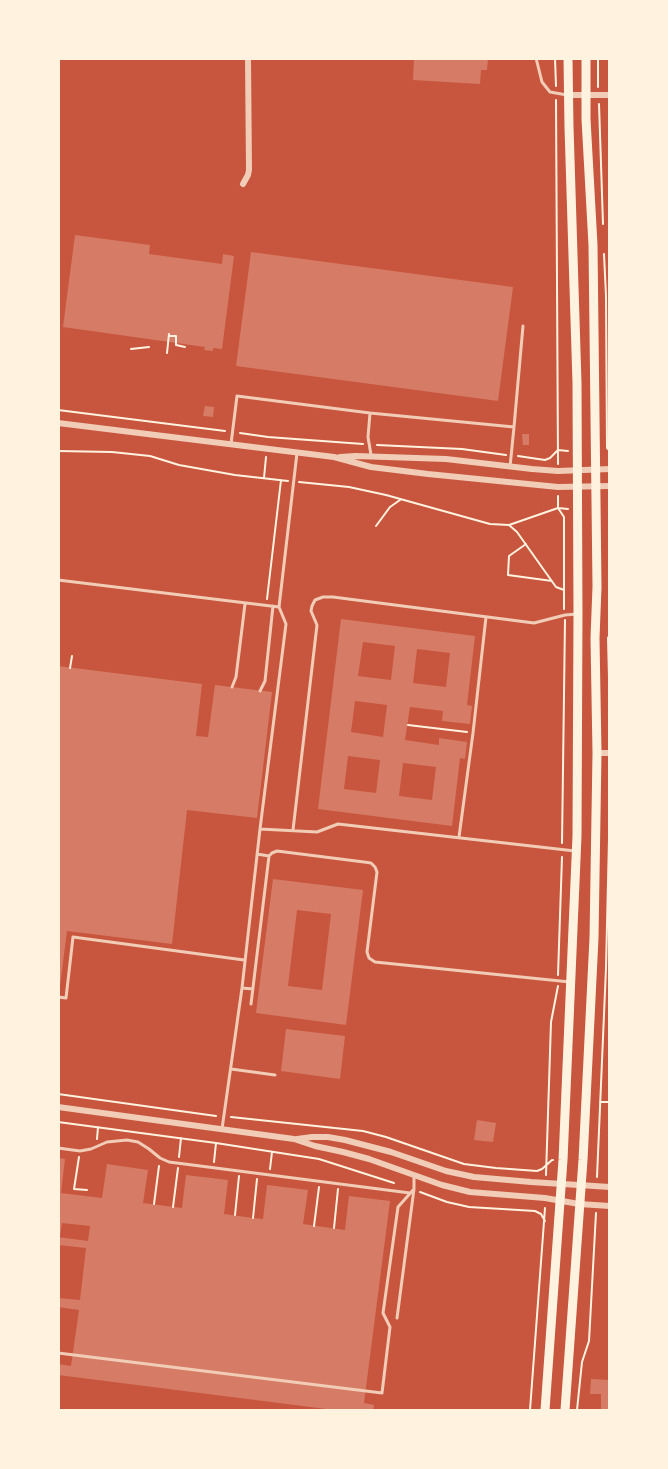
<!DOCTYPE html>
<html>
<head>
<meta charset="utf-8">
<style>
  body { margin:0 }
  #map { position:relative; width:668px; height:1469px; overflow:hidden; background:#c8553d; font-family:Montserrat,sans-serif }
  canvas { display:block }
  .frame { position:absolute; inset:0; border:60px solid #fff3e0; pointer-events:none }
</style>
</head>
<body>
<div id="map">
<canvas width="668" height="1469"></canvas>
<div class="frame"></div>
</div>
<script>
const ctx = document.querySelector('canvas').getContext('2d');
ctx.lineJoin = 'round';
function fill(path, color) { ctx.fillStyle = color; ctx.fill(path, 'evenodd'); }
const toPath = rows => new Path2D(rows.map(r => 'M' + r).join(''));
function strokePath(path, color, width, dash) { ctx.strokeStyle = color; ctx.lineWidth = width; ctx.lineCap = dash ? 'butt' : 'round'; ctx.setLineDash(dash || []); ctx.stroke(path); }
const building = toPath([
  [414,58,488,59,487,70,481,70,480,84,413,80],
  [75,235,150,245,149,254,222,264,223,254,234,256,222,349,213,348,213,351,204,350,205,347,63,327],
  [251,252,513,287,498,401,236,366],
  [205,406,214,407,213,417,203,416],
  [522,434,529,434,529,445,523,445],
  [341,619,475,636,467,705,472,706,470,724,442,721,443,711,410,707,405,740,439,745,439,738,467,742,465,759,460,758,452,826,318,809],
  [363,642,395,646,391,680,358,676],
  [417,649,450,653,446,687,413,683],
  [355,701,387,705,383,737,351,732],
  [348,756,380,760,376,793,344,789],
  [403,763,436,767,432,800,399,796],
  [58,666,202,684,196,736,208,737,215,685,272,692,257,818,187,810,172,944,67,931,60,986,58,986],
  [273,879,363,890,346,1025,256,1013],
  [297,910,331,914,322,990,288,986],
  [286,1029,345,1036,340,1079,281,1071],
  [477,1120,496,1123,493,1142,474,1140],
  [58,1158,65,1159,61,1193,102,1198,107,1164,148,1170,143,1203,182,1208,186,1175,228,1180,224,1214,253,1218,263,1219,267,1185,308,1190,303,1224,345,1230,349,1196,390,1201,364,1403,374,1405,373,1410,334,1410,58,1375,58,1364,71,1366,79,1310,58,1307,58,1298,80,1300,86,1248,58,1245,58,1237,88,1241,90,1226,62,1223,60,1237,58,1237],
  [591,1379,610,1380,610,1410,601,1410,601,1394,590,1394]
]);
const path = toPath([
  [555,58,556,86],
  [598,58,598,87],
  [556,100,558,464],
  [599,104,603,224],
  [604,254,606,296,607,448,610,451],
  [169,336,176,336,176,345,185,347],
  [131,349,149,347],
  [167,353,169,334],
  [58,410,225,431],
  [240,433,268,437,363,444],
  [377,445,462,449,506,455],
  [58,451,112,452,150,456,179,465,235,475,288,481],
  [518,456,545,460,550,458,558,450,568,451],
  [264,478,266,457],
  [299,482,349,487,386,495,490,524,509,525,558,508,568,509],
  [558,496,558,508,564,517,564,609],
  [509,525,517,532,556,587,564,590],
  [376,526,390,507,400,500],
  [526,544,509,556,508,575,552,581],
  [267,599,281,480],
  [610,634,608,638,610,718],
  [70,668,72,656],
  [408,725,467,732],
  [562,843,565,620],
  [558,975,562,857],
  [58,1094,216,1116],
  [600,1102,610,1102],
  [231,1117,363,1131,386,1137,464,1164,496,1168,537,1171,542,1169,552,1160,553,1160],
  [58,1122,216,1143,319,1159,394,1183],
  [97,1139,98,1127],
  [79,1157,74,1189,87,1190],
  [179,1157,181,1138],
  [214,1162,216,1143],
  [270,1169,272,1152],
  [546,1175,551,1022,558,986],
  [597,1177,606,968,610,796],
  [420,1192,447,1202,469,1207,535,1211,541,1214,545,1221],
  [154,1204,159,1166],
  [173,1207,178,1168],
  [235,1215,239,1176],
  [253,1218,257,1179],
  [314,1226,319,1187],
  [334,1228,338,1189],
  [530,1410,545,1208],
  [577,1410,582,1362,589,1341,596,1213]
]);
const service = toPath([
  [536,58,542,82,550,92,567,95],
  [514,427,523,326],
  [231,444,237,396,370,413],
  [371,455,368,437,370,413,514,427,510,467],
  [58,580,279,607],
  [232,687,236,677,245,604],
  [260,691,265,681,273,606],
  [260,829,317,832,338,824,575,851],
  [293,830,317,625,311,611,312,606,315,600,323,597,333,597,534,623,565,615,577,614],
  [459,837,473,733,486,617],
  [257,854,269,856],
  [242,988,253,989],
  [58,997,66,998,73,937,244,960],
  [251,1004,269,856,272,853,277,851,364,862,371,863,375,867,377,872,367,952,369,958,375,962,570,982],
  [231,1069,275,1075],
  [222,1129,242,988,260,829,286,624,279,607,297,453],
  [58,1148,80,1151,91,1149,107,1142,127,1140,138,1142,149,1149,160,1158,169,1162,410,1193],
  [397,1318,414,1189,414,1176],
  [58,1353,382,1393,390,1327,383,1313,398,1207,414,1189]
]);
const minor = toPath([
  [568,95,610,95],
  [243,184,248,175,249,170,248,58],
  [58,423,334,457,371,467,428,474,558,487,610,486],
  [340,457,356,456,446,459,532,469,558,471,610,469],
  [597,753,610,753],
  [58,1107,294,1139,315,1146,343,1152,369,1159,442,1185,470,1192,545,1198,579,1204,610,1206],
  [297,1139,312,1137,328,1137,345,1140,391,1152,446,1171,474,1177,531,1182,610,1187]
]);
const secondary = toPath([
  [545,1410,563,1160,577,836,578,614,577,383,569,127,568,58],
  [565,1410,583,1160,594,938,597,753,595,638,597,587,593,245,586,119,586,58]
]);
fill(building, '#d67c66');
strokePath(path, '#fff3e0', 2);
strokePath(service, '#f1ccb7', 3);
strokePath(minor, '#f1ccb7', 6);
strokePath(secondary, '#fff3e0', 9);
</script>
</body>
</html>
